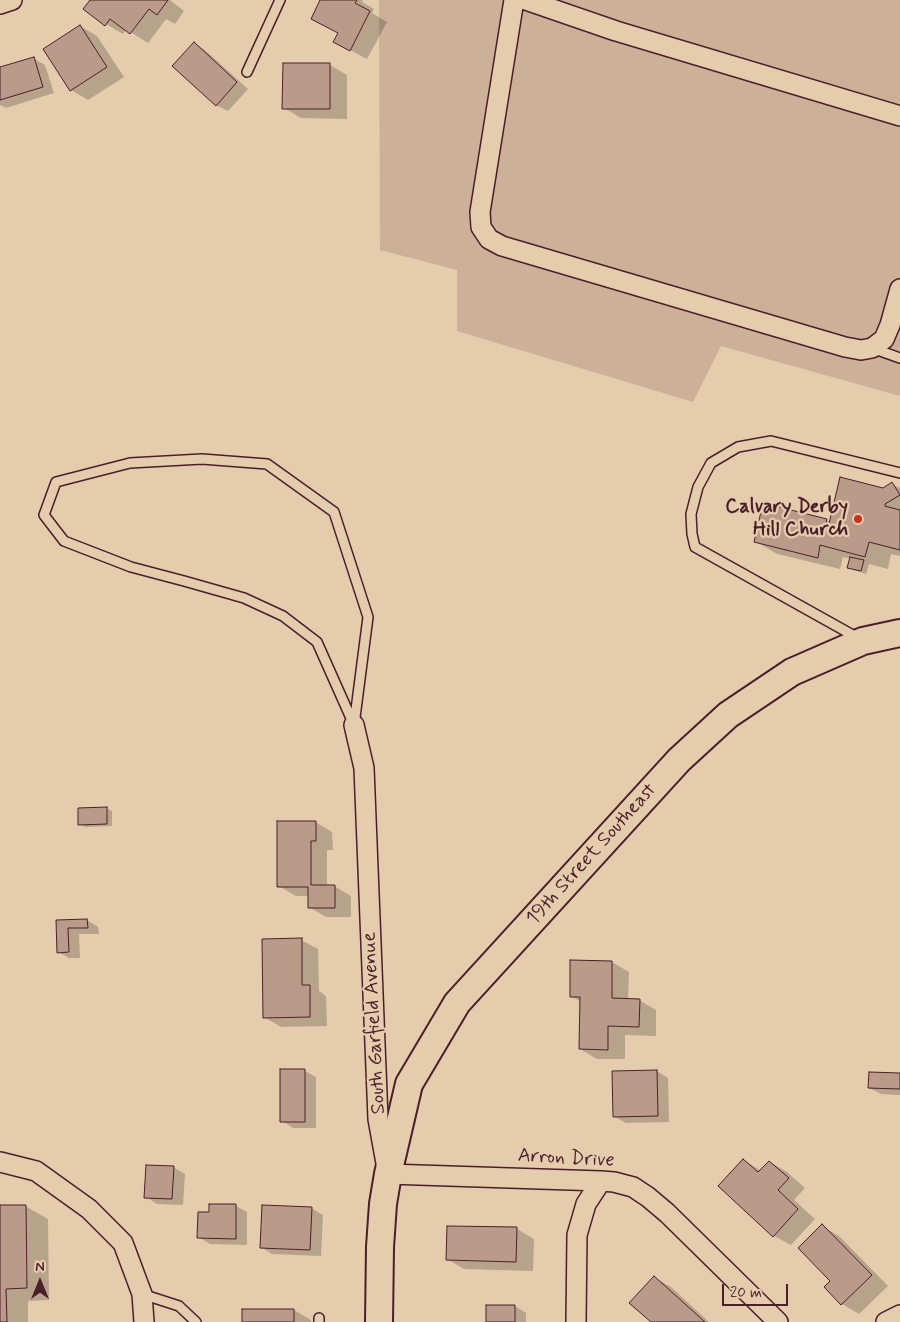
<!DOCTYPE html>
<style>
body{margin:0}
#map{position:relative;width:900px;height:1322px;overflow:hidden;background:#e5ccad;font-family:Mynerve,sans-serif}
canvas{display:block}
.north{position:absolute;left:15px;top:1257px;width:50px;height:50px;-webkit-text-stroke:4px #e5ccad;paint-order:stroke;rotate:0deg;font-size:14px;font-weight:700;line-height:20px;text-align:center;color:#4a1f2b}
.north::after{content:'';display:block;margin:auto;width:18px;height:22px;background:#4a1f2b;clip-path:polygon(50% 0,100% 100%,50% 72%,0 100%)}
.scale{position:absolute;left:722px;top:1284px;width:66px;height:22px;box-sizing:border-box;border:2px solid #4a1f2b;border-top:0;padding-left:6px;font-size:15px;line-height:18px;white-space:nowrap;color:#4a1f2b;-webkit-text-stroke:4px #e5ccad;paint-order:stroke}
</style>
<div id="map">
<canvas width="900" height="1322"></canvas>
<div class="north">N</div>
<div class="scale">20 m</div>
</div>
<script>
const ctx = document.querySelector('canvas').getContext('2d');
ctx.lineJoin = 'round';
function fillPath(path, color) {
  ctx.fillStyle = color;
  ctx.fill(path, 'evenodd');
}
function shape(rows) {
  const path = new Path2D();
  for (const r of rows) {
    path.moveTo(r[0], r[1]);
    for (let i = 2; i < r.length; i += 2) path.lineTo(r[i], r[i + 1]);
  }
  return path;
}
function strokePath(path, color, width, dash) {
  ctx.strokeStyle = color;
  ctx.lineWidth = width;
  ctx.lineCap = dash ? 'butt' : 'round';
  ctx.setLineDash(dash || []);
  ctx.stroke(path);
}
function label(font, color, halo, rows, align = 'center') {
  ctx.font = font + ' Mynerve,sans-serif';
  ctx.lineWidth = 4.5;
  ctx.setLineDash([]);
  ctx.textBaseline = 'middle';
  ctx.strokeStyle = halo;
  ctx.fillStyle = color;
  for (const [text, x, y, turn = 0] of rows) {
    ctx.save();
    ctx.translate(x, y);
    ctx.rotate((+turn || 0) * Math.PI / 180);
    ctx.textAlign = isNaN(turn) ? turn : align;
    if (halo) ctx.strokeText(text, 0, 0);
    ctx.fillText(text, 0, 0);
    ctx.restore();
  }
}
fillPath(shape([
 [379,0,900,0,900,396,721,346,693,402,457,331,457,270,380,250]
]), '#ccb098');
fillPath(shape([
 [92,0,170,0,184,11,175,24,166,19,148,43,126,29,123,34,106,24],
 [322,0,363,0,362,2,374,9,372,13,387,22,367,59,335,42,339,33],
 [80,26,97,36,124,77,88,100,71,90,44,50],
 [194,43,205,50,248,89,228,111,216,105],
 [33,58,45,65,54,93,6,108,0,105,0,69],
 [284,64,330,65,347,75,347,119,301,118,284,108],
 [892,484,900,488,900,556,891,554,888,569,869,564,866,574,854,570,849,567,851,559,843,557,840,569,777,554,755,541,764,505,827,520,830,523],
 [106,808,112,811,112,826,85,827,80,824],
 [315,822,332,832,333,850,327,850,327,886,334,886,351,896,351,917,326,917,309,907,309,896,296,896,279,886],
 [87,920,98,927,99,934,79,934,80,958,69,958,58,952,57,921],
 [301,940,318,949,319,991,326,996,327,1026,281,1027,264,1017],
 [612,962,629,972,628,1000,639,1000,656,1010,656,1036,625,1035,625,1059,597,1059,580,1049,581,1002,571,996],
 [305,1071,316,1077,316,1128,293,1128,282,1121],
 [657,1071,668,1078,669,1122,626,1123,615,1117],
 [900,1074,900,1095,881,1094,869,1088],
 [744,1160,761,1171,770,1162,787,1172,805,1188,794,1200,815,1219,791,1245,774,1236],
 [173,1167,185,1174,183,1205,157,1204,146,1197],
 [0,1206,25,1206,48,1219,49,1300,28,1301,28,1322,0,1322],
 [236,1206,247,1212,247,1245,210,1244,198,1237,210,1213],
 [311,1208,323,1215,321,1256,272,1254,261,1247],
 [822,1226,839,1236,888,1286,859,1314,842,1304,832,1281],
 [517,1229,534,1239,533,1271,464,1269,447,1259],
 [654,1277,671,1287,709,1322,653,1322],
 [487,1306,515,1306,526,1313,526,1322,487,1322],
 [294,1310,311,1320,311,1322,243,1322]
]), '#0003');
const building = shape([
 [90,0,168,0,157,15,149,9,130,34,110,19,105,26,83,9,90,0],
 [320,0,357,0,355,3,370,11,350,51,333,42,338,33,311,19,320,0],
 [80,25,107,67,70,91,43,49,80,25],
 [194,42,237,82,216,106,172,66,194,42],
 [34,57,43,87,0,100,0,67,34,57],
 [283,63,330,63,330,109,282,109,283,63],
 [840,477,883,488,892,482,900,495,885,504,885,506,900,510,900,550,869,542,865,557,820,545,818,558,754,542,763,503,827,519,825,527,828,528,840,477],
 [850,557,864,560,861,571,847,568,850,557],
 [107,807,107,824,78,825,78,808,107,807],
 [277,821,316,821,316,841,311,841,311,885,335,885,335,908,308,908,308,887,277,887,277,821],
 [87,919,88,928,68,928,69,952,57,953,56,920,87,919],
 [302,938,302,985,310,985,310,1017,263,1018,262,939,302,938],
 [570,960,612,961,612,998,640,999,639,1027,608,1026,608,1050,579,1049,580,997,570,997,570,960],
 [280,1069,305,1069,305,1122,280,1122,280,1069],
 [657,1070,658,1116,613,1117,612,1071,657,1070],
 [869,1072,900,1073,900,1089,868,1088,869,1072],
 [743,1159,758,1172,769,1161,789,1178,778,1190,798,1209,773,1237,718,1186,743,1159],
 [146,1165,174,1166,172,1199,144,1198,146,1165],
 [209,1204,236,1204,236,1239,197,1238,198,1212,209,1212,209,1204],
 [0,1205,26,1205,27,1288,6,1289,7,1322,0,1322,0,1205],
 [262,1205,312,1207,310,1250,260,1248,262,1205],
 [822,1224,872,1275,841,1305,824,1287,830,1281,798,1248,822,1224],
 [447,1226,517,1227,516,1262,446,1260,447,1226],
 [654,1276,705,1322,651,1322,629,1303,654,1276],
 [486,1305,515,1305,515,1322,486,1322,486,1305],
 [242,1309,294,1309,294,1322,242,1322,242,1309]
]);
fillPath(building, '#ba9b89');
strokePath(building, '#4a1f2b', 1);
const lane = shape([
 [247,72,280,0],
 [872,348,900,358],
 [202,459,267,464,334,512,368,617,354,725,317,642,283,616,244,598,184,581,131,567,64,541,44,515,56,482,130,463,202,459],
 [858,638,695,547,692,534,691,514,698,487,711,463,738,447,771,441,900,473],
 [142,1294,179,1306,196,1322],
 [319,1318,319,1322]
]);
const street = shape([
 [514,0,480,212,481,227,489,239,502,246,845,347,861,350,872,348,884,339,890,325,900,289],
 [526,0,616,31,900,116],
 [0,4,12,0],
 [354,725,364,768,378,1119,388,1174,601,1181,614,1182,633,1187,648,1197,667,1213,778,1322],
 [0,1162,36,1171,89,1209,123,1243,142,1294,144,1322],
 [576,1322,577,1235,586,1204,601,1181],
 [886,1322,900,1315]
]);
const secondary = shape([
 [379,1322,380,1247,383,1204,388,1174,409,1084,457,1003,679,760,728,715,792,672,863,641,900,633]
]);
strokePath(lane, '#4a1f2b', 12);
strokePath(street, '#4a1f2b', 22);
strokePath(secondary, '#4a1f2b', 30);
strokePath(lane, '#e5ccad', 9);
strokePath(street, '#e5ccad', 19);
strokePath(secondary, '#e5ccad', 26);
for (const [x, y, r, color] of [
 [858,519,5,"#c8321e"]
]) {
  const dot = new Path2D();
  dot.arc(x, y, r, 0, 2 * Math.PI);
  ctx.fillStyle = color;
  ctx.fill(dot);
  strokePath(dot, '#e5ccad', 2);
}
label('bold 20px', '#4a1f2b', '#e5ccad', [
 ["Calvary Derby",848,508],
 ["Hill Church",848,531]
], 'right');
label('20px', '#4a1f2b', '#e5ccad', [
 ["19th Street Southeast",592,855,-48],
 ["South Garfield Avenue",375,1023,-93],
 ["Arron Drive",566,1159,3]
]);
</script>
